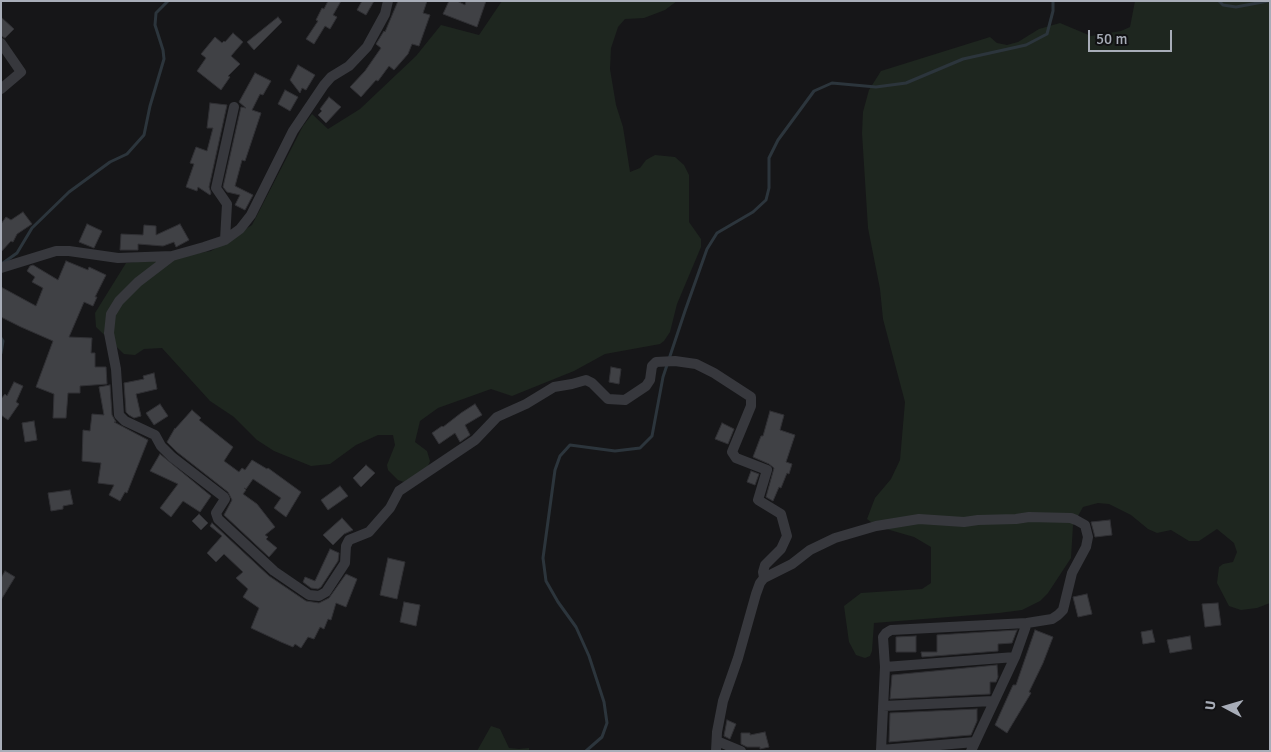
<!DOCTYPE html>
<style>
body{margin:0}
#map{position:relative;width:1271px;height:752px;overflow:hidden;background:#161618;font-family:Signika,sans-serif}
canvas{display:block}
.frame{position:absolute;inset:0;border:2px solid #a8adb8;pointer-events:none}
.north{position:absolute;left:1201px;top:682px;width:50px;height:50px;-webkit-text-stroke:4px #111113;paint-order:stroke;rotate:276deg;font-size:14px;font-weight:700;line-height:20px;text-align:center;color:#a8adb8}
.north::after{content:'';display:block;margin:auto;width:18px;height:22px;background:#a8adb8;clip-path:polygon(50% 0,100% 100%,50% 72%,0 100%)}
.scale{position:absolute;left:1088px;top:30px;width:84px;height:22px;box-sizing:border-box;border:2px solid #a8adb8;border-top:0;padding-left:6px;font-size:15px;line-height:18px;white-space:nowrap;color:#a8adb8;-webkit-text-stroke:4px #111113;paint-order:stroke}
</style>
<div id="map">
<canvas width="1271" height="752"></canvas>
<div class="frame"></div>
<div class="north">U</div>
<div class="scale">50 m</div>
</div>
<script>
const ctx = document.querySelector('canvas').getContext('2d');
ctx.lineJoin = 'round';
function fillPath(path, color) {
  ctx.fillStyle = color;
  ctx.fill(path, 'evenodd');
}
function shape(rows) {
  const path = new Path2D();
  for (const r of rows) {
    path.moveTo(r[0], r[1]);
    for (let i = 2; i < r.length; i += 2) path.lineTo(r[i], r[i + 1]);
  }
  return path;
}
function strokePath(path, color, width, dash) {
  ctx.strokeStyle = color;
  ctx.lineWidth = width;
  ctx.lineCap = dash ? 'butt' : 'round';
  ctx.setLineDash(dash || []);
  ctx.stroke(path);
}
fillPath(shape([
 [502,1,677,1,665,10,644,18,625,19,618,27,611,48,610,69,616,105,623,127,630,172,640,168,646,160,655,155,675,157,684,165,689,175,689,222,701,239,701,247,677,304,670,332,664,341,660,344,605,354,574,371,512,396,491,389,438,408,420,421,415,442,427,451,430,461,424,477,410,484,398,480,388,470,387,465,395,445,393,435,378,435,356,445,330,464,311,466,274,451,257,440,234,417,210,401,162,348,144,349,135,355,124,354,96,327,95,313,126,263,157,260,211,251,252,225,303,126,312,114,328,129,360,109,416,56,441,25,479,35],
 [1135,1,1270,1,1270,603,1257,608,1241,610,1229,606,1217,583,1219,567,1223,564,1233,562,1237,552,1234,543,1217,529,1199,541,1189,541,1171,530,1157,533,1148,529,1131,515,1109,504,1098,503,1083,507,1073,525,1071,558,1048,593,1040,601,1022,610,999,613,874,623,872,651,870,656,865,658,856,655,849,642,844,606,861,593,922,589,931,583,931,547,914,537,876,526,867,519,875,498,891,479,900,460,905,402,883,319,880,289,868,228,862,133,863,112,869,90,881,71,990,37,997,43,1007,45,1018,42,1039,29,1060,23,1091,36,1121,31,1130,27],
 [491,726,500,729,509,748,519,749,529,748,529,751,477,751]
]), '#1e261f');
strokePath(shape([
 [1219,1,1223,5,1236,7,1268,1],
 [3,263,17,253,32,228,69,192,110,162,127,154,144,135,150,106,164,59,163,50,155,25,156,13,168,1],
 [1,338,3,341,1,353],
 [586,751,602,737,607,723,604,702,589,656,576,627,558,602,546,581,543,558,555,470,560,456,570,445,615,451,640,448,652,436,663,377,685,311,707,249,717,233,753,212,766,200,769,188,769,158,778,140,814,91,832,83,876,87,906,83,963,59,1026,45,1047,34,1053,11,1053,1]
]), '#2c353c', 3);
const building = shape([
 [328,1,341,1,333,15,337,17,330,29,325,26,314,44,306,39,318,21,316,20,322,8,324,9,328,1],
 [362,1,374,1,366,15,357,10,362,1],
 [398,1,427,1,423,13,430,15,419,46,412,44,408,54,394,70,389,66,378,81,376,80,361,97,350,87,365,71,381,48,376,44,384,31,385,32,398,1],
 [449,1,457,1,465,5,466,1,486,1,477,27,443,14,449,1],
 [1,17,14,29,5,38,1,36,1,17],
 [278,17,282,22,254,50,247,42,278,17],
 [233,33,243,42,231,56,240,64,228,76,230,77,221,90,197,71,206,58,201,54,215,37,222,43,224,41,225,42,233,33],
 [298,65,315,75,306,90,302,88,300,93,290,80,298,65],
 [255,73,271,81,263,95,260,94,252,110,261,113,245,161,242,160,235,186,253,195,245,210,235,205,240,195,227,192,223,187,241,107,246,108,239,102,255,73],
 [285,90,298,97,290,111,278,104,285,90],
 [329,97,341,107,326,123,318,115,322,111,320,109,329,97],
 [210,103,227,105,209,187,211,193,210,195,198,187,197,191,186,187,194,164,190,163,196,147,207,151,213,128,207,128,210,103],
 [23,212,32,224,17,234,13,242,11,241,1,252,1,224,6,217,11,220,23,212],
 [87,224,102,231,94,248,79,242,87,224],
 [180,224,189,240,176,247,174,242,163,246,138,244,138,250,120,250,121,234,143,235,144,225,156,226,156,235,180,224],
 [66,261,88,270,89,267,106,275,95,297,97,297,93,306,84,302,69,337,92,338,91,353,95,353,95,367,106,367,107,384,80,386,80,393,68,393,66,418,53,418,54,394,36,387,53,341,21,327,1,317,1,287,36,306,43,288,32,282,35,277,27,271,30,266,33,265,58,280,66,261],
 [611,367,621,369,619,384,609,382,611,367],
 [154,373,157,389,136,394,141,416,134,418,129,415,126,412,124,383,144,379,143,376,154,373],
 [14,382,23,386,16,402,19,404,8,420,1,415,1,399,5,394,7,396,14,382],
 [110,385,112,415,116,422,114,422,148,440,127,493,125,492,120,501,109,495,114,485,98,483,101,463,82,461,83,430,90,431,92,414,104,415,99,387,110,385],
 [160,404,168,416,154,425,146,413,160,404],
 [475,404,482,415,465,425,470,435,460,442,455,433,439,444,432,433,442,426,443,427,461,413,475,404],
 [192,410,201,418,199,420,233,447,224,461,239,472,242,468,245,470,252,460,267,469,268,468,301,492,286,517,274,508,281,498,253,479,246,489,244,488,246,490,243,494,257,504,275,527,265,535,268,537,266,539,277,548,269,557,224,515,232,500,228,492,177,452,167,442,175,428,175,429,192,410],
 [770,411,784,415,780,430,795,435,786,462,792,464,789,474,787,473,781,488,779,487,773,501,766,497,774,468,769,464,753,457,761,436,763,436,770,411],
 [34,421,37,440,25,442,22,423,34,421],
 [722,423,734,429,728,444,715,439,722,423],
 [160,454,211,496,200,512,183,501,171,517,160,508,178,484,150,471,160,454],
 [366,465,375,473,361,487,353,478,366,465],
 [751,471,759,474,755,485,747,482,751,471],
 [340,486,348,496,328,510,321,500,340,486],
 [70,490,73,504,63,506,63,509,51,511,48,493,70,490],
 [199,514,208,523,201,530,192,521,199,514],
 [342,518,353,530,344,534,333,545,323,535,342,518],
 [1110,520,1112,535,1095,537,1091,522,1110,520],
 [212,523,269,576,306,601,319,603,329,598,346,574,357,579,346,607,336,603,331,620,328,619,324,629,320,627,314,639,308,637,301,648,295,644,293,647,281,642,251,628,259,608,243,597,248,589,236,578,243,572,224,554,216,562,207,553,222,536,210,526,212,523],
 [330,549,339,553,338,561,321,587,318,589,311,588,303,582,305,577,315,581,330,549],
 [388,558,405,562,397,599,380,595,388,558],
 [5,571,15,577,1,600,1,578,5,571],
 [1087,594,1092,614,1078,617,1073,597,1087,594],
 [404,602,420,605,416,626,400,622,404,602],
 [1218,603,1221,625,1205,627,1202,604,1218,603],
 [1017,630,1012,643,998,644,998,651,922,657,921,652,937,652,937,635,1017,630],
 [1035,630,1053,637,1043,663,1029,692,1031,693,1007,733,995,725,1013,685,1016,685,1035,630],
 [1152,630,1155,642,1143,644,1141,632,1152,630],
 [916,636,916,652,896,652,896,637,916,636],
 [1190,636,1192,649,1170,653,1167,640,1190,636],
 [997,665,998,677,996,682,990,682,990,694,890,699,892,675,997,665],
 [977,709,977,721,971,735,889,742,890,713,977,709],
 [727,720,736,724,730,739,724,736,727,720],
 [765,732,769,747,760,749,760,747,747,747,741,744,741,733,750,733,750,735,765,732]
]);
fillPath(building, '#404145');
strokePath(building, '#303034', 1);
strokePath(shape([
 [1,43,21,72,1,89],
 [225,240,227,204,216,188,234,107],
 [172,256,138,282,119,301,111,314,109,333,116,369,119,415,125,421,155,435,161,446,172,457,224,497,225,499,216,513,218,519,274,571,309,595,319,596,326,592,345,563,346,546,349,540,369,532,390,508,399,491,475,440,497,417,526,404,554,387,572,384,586,380,592,383,608,399,625,400,646,386,650,380,652,366,656,362,675,361,696,364,714,373,751,397,751,406,732,452,736,458,767,470,758,500,781,514,787,536,781,549,765,565,763,572,764,578],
 [1,268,56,251,69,251,118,258,172,256,204,247,225,240,240,229,251,215,293,131,324,85,331,77,349,66,367,47,385,14,388,1],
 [885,667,1015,657],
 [883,706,994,701],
 [717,741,741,751],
 [975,742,881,750,885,667,883,637,886,633,891,630,1027,623],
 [716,751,717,732,723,701,738,658,756,594,760,583,764,578,792,564,810,550,835,538,876,526,919,519,964,522,978,520,1016,519,1029,517,1071,518,1076,520,1085,525,1088,537,1086,547,1072,573,1063,610,1058,615,1052,619,1027,623,1015,657,971,751]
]), '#37383d', 10);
</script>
